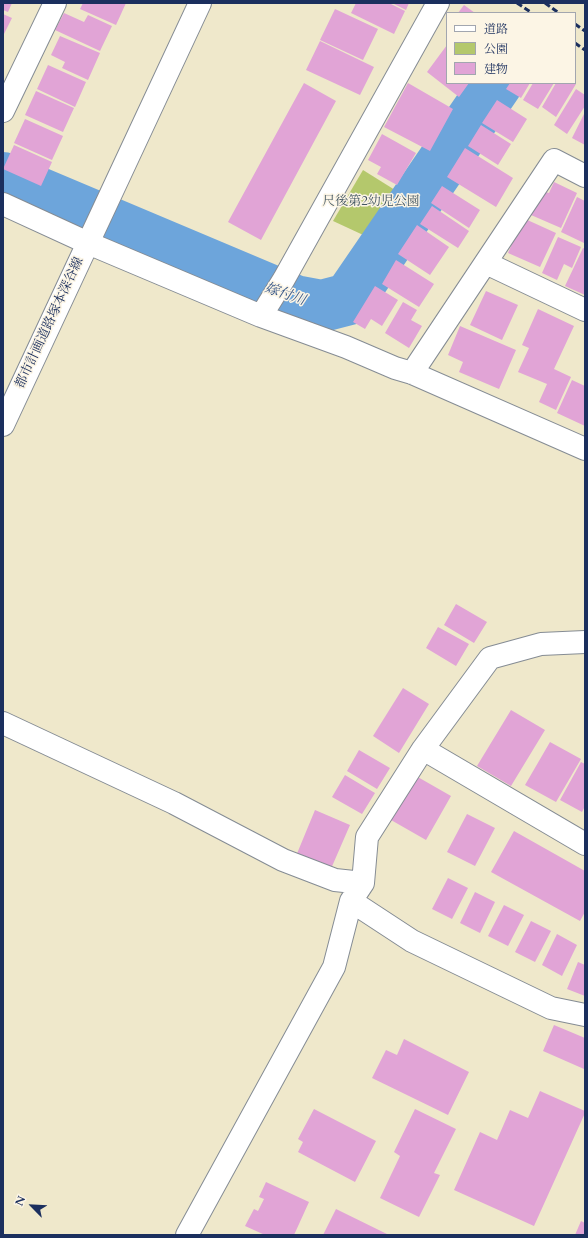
<!DOCTYPE html>
<meta charset="utf-8">
<style>
body{margin:0}
#map{position:relative;width:588px;height:1238px;overflow:hidden;background:#efe8cb;font-family:Cardo,"Noto Serif JP",serif}
canvas{display:block}
.frame{position:absolute;inset:0;border:4px solid #1b2f5e;pointer-events:none}
.legend{position:absolute;left:446px;top:12px;width:130px;height:72px;box-sizing:border-box;background:#fcf5e5;border:1px solid #a2a6af;margin:0;padding:5px 7px;list-style:none;font-size:12px;color:#1b2f5e}
.legend li{display:flex;align-items:center;gap:8px;height:20px}
.legend b{width:20px;border:1px solid #a2a6af}
.north{position:absolute;left:12px;top:1186px;width:40px;height:40px;-webkit-text-stroke:3px #fcf5e5;paint-order:stroke;rotate:294deg;font-size:11px;font-weight:700;line-height:16px;text-align:center;color:#1b2f5e}
.north::after{content:'';display:block;margin:auto;width:14px;height:18px;background:#1b2f5e;clip-path:polygon(50% 0,100% 100%,50% 72%,0 100%)}
</style>
<div id="map">
<canvas width="588" height="1238"></canvas>
<div class="frame"></div>
<ul class="legend">
<li><b style="height:5px;background:#fff"></b>道路</li>
<li><b style="height:11px;background:#b4c86c"></b>公園</li>
<li><b style="height:11px;background:#e1a4d6"></b>建物</li>
</ul>
<div class="north">N</div>
</div>
<script>
const ctx = document.querySelector('canvas').getContext('2d');
ctx.lineJoin = 'round';
function fillPath(path, color) {
  ctx.fillStyle = color;
  ctx.fill(path, 'evenodd');
}
function shape(rows) {
  const path = new Path2D();
  for (const r of rows) {
    path.moveTo(r[0], r[1]);
    for (let i = 2; i < r.length; i += 2) path.lineTo(r[i], r[i + 1]);
  }
  return path;
}
function strokePath(path, color, width, dash) {
  ctx.strokeStyle = color;
  ctx.lineWidth = width;
  ctx.lineCap = dash ? 'butt' : 'round';
  ctx.setLineDash(dash || []);
  ctx.stroke(path);
}
function label(font, color, halo, rows, align = 'center') {
  ctx.font = font + ' Cardo,"Noto Serif JP",serif';
  ctx.lineWidth = 3;
  ctx.setLineDash([]);
  ctx.textBaseline = 'middle';
  ctx.strokeStyle = halo;
  ctx.fillStyle = color;
  for (const [text, x, y, turn = 0] of rows) {
    ctx.save();
    ctx.translate(x, y);
    ctx.rotate((+turn || 0) * Math.PI / 180);
    ctx.textAlign = isNaN(turn) ? turn : align;
    if (halo) ctx.strokeText(text, 0, 0);
    ctx.fillText(text, 0, 0);
    ctx.restore();
  }
}
fillPath(shape([
 [363,170,403,195,374,240,333,221]
]), '#b4c86c');
strokePath(shape([
 [3,178,295,301,322,306,349,299,497,83]
]), '#6da5db', 52);
fillPath(shape([
 [3,3,12,3,8,12,3,10],
 [83,3,126,3,116,25,80,9],
 [356,3,389,3,405,11,394,34,351,13],
 [392,3,409,3,406,10],
 [464,5,475,13,458,13],
 [335,9,378,29,363,60,320,40],
 [64,13,84,22,88,15,112,26,100,51,55,30],
 [3,14,12,18,3,36],
 [60,36,100,53,88,80,62,68,65,62,51,55],
 [320,41,374,67,360,95,306,70],
 [447,45,447,83,469,83,459,97,427,72],
 [48,65,86,82,75,107,37,89],
 [304,83,336,101,261,240,228,222],
 [408,83,453,109,430,151,384,127],
 [510,83,530,83,521,98,506,89],
 [533,83,554,83,538,109,523,100],
 [556,83,574,83,576,84,556,117,542,107],
 [576,89,585,95,585,106,567,134,554,125],
 [36,91,74,108,63,132,25,115],
 [497,100,527,119,513,142,482,123],
 [585,112,585,145,572,138],
 [25,119,63,136,52,160,14,143],
 [481,125,511,144,498,165,468,146],
 [382,134,416,153,397,185,377,174,381,167,368,160],
 [14,145,52,162,41,186,3,169],
 [465,148,513,178,496,207,447,177],
 [554,182,577,193,561,228,531,215,543,191,549,193],
 [442,186,480,210,469,228,431,203],
 [577,197,585,201,584,243,561,232],
 [432,206,469,231,458,248,420,224],
 [523,218,556,233,540,267,508,253],
 [417,225,449,247,430,275,398,254],
 [558,237,581,247,572,268,564,264,557,280,542,273],
 [583,248,585,249,585,295,565,286],
 [396,260,434,284,419,307,382,284],
 [375,286,398,300,382,326,371,319,365,329,353,322],
 [486,291,518,305,502,340,470,325],
 [403,302,417,310,411,320,422,326,409,348,385,333],
 [538,309,574,326,554,369,571,377,556,410,539,402,547,384,518,372,529,348,522,345],
 [460,326,516,350,499,389,459,372,463,362,448,355],
 [572,380,585,386,585,426,557,413],
 [456,604,487,622,474,643,444,625],
 [438,627,469,644,456,666,426,648],
 [403,688,429,704,399,753,373,736],
 [511,710,545,730,511,786,477,766],
 [550,742,581,759,556,802,525,785],
 [359,750,390,768,377,789,347,771],
 [581,762,585,764,585,806,582,812,560,800],
 [345,775,375,793,362,814,332,797],
 [416,776,451,796,426,840,391,820],
 [315,810,350,825,330,871,296,856],
 [467,814,495,828,475,866,447,852],
 [514,831,585,871,585,912,580,921,491,872],
 [448,878,468,888,452,919,432,909],
 [475,892,495,902,480,933,460,923],
 [504,905,524,915,508,946,488,936],
 [531,921,551,931,535,962,515,952],
 [557,934,577,945,562,976,542,965],
 [578,962,585,965,585,996,567,989],
 [554,1025,585,1038,585,1066,584,1069,543,1051],
 [404,1039,469,1072,448,1115,372,1078,386,1050,397,1055],
 [540,1091,585,1111,585,1113,534,1226,454,1190,480,1132,497,1140,510,1110,528,1118],
 [314,1109,376,1141,355,1182,298,1152,303,1142,298,1139],
 [415,1109,456,1129,434,1173,440,1175,419,1217,380,1198,400,1156,394,1152],
 [266,1182,309,1202,294,1235,265,1235,245,1226,254,1209,258,1211,264,1199,259,1197],
 [336,1209,389,1235,323,1235],
 [581,1221,585,1223,585,1235,575,1235]
]), '#e1a4d6');
const minor = shape([
 [3,111,55,3],
 [3,204,88,243,261,316,346,347,395,368,412,373,585,449],
 [486,263,585,310],
 [261,316,284,279,438,3],
 [412,373,554,160,585,176],
 [3,425,200,3],
 [3,723,174,803,283,860,335,880,363,883],
 [423,749,585,844],
 [351,901,412,941,551,1008,585,1015],
 [187,1235,334,967,351,901,363,883,367,837,423,749,490,658,541,644,585,642]
]);
strokePath(minor, '#858c94', 24);
strokePath(minor, '#fff', 22);
strokePath(shape([
 [517,3,532,13],
 [545,3,559,13],
 [575,24,585,31],
 [575,43,585,50]
]), '#1b2f5e', 3, [6, 3]);
label('13px', '#415562', '#fcf5e5', [
 ["尺後第2幼児公園",371,202]
]);
label('13px', '#1b2f5e', '#fcf5e5', [
 ["都市計画道路塚本深谷線",50,323,-65]
]);
label('italic 14px', '#38588a', '#fcf5e5', [
 ["嫁付川",285,295,19]
]);
</script>
